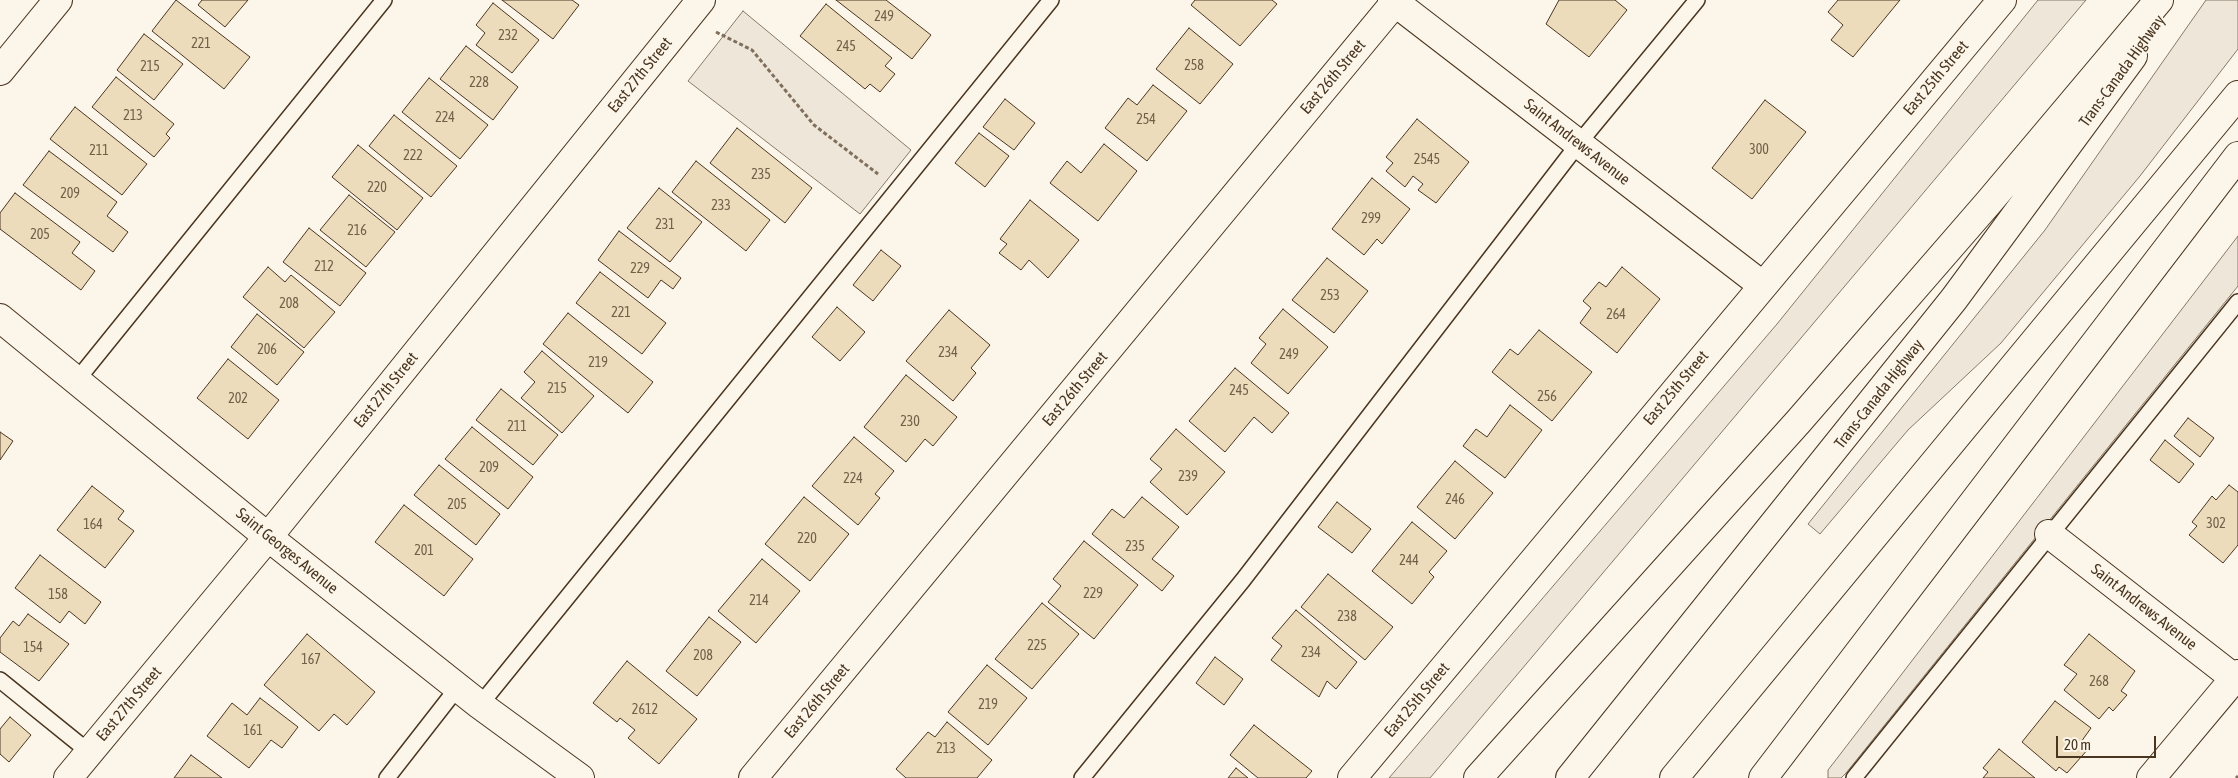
<!DOCTYPE html>
<style>
body{margin:0}
#map{position:relative;width:2238px;height:778px;overflow:hidden;background:#fbf6e9;font-family:"Asap Condensed",sans-serif}
canvas{display:block}
.scale{position:absolute;left:2056px;top:736px;width:100px;height:22px;box-sizing:border-box;border:2px solid #4a3520;border-top:0;padding-left:6px;font-size:15px;line-height:18px;white-space:nowrap;color:#4a3520;-webkit-text-stroke:4px #fbf6e9;paint-order:stroke}
</style>
<div id="map">
<canvas width="2238" height="778"></canvas>
<div class="scale">20 m</div>
</div>
<script>
const ctx = document.querySelector('canvas').getContext('2d');
ctx.lineJoin = 'round';
function fillPath(path, color) {
  ctx.fillStyle = color;
  ctx.fill(path, 'evenodd');
}
function shape(rows) {
  const path = new Path2D();
  for (const r of rows) {
    path.moveTo(r[0], r[1]);
    for (let i = 2; i < r.length; i += 2) path.lineTo(r[i], r[i + 1]);
  }
  return path;
}
function strokePath(path, color, width, dash) {
  ctx.strokeStyle = color;
  ctx.lineWidth = width;
  ctx.lineCap = dash ? 'butt' : 'round';
  ctx.setLineDash(dash || []);
  ctx.stroke(path);
}
function label(font, color, halo, rows, align = 'center') {
  ctx.font = font + ' "Asap Condensed",sans-serif';
  ctx.lineWidth = 4;
  ctx.setLineDash([]);
  ctx.textBaseline = 'middle';
  ctx.strokeStyle = halo;
  ctx.fillStyle = color;
  for (const [text, x, y, turn = 0] of rows) {
    ctx.save();
    ctx.translate(x, y);
    ctx.rotate((+turn || 0) * Math.PI / 180);
    ctx.textAlign = isNaN(turn) ? turn : align;
    if (halo) ctx.strokeText(text, 0, 0);
    ctx.fillText(text, 0, 0);
    ctx.restore();
  }
}
const green = shape([
 [2038,0,2086,0,1430,778,1389,778,1777,324,2038,0],
 [2206,0,2238,0,2238,49,2140,176,2001,343,1908,430,1820,534,1808,524,2045,230,2206,0],
 [743,11,911,150,860,214,688,81,743,11],
 [2238,236,2238,286,1846,773,1841,778,1828,778,1828,770,1835,761,2238,236]
]);
fillPath(green, '#ede6d9');
strokePath(green, '#887966', 1);
const building = shape([
 [176,0,250,57,224,89,152,31,176,0],
 [202,0,248,0,225,27,198,5,202,0],
 [502,0,572,0,579,5,553,39,502,0],
 [836,0,886,0,931,35,912,59,836,0],
 [1195,0,1272,0,1277,4,1240,46,1191,5,1195,0],
 [1615,0,1627,10,1589,57,1546,24,1559,0,1615,0],
 [1838,0,1900,0,1853,57,1831,40,1843,25,1828,12,1838,0],
 [493,3,539,40,512,73,476,45,485,33,476,25,493,3],
 [826,4,892,58,885,66,895,74,880,92,870,84,865,89,800,36,826,4],
 [1189,28,1233,64,1200,104,1156,69,1189,28],
 [144,34,183,64,154,100,117,70,144,34],
 [466,46,518,87,493,120,440,79,466,46],
 [116,77,174,124,166,134,170,138,154,157,92,107,116,77],
 [429,78,488,125,460,159,402,112,429,78],
 [1153,85,1187,111,1147,161,1105,128,1128,98,1137,105,1153,85],
 [1005,99,1035,123,1014,150,983,127,1005,99],
 [1765,100,1806,132,1752,199,1712,168,1765,100],
 [75,107,147,164,122,195,50,139,75,107],
 [394,115,457,166,431,197,369,146,394,115],
 [1417,119,1469,162,1436,203,1418,190,1423,184,1413,176,1405,187,1386,171,1393,163,1386,157,1417,119],
 [737,128,812,188,785,223,710,163,737,128],
 [979,133,1009,156,985,187,955,163,979,133],
 [1104,144,1137,171,1098,221,1050,183,1067,161,1081,173,1104,144],
 [358,145,423,198,397,230,332,177,358,145],
 [49,151,117,202,107,216,128,232,113,252,23,185,49,151],
 [696,161,770,220,746,251,672,192,696,161],
 [1372,178,1410,209,1382,244,1377,239,1364,255,1332,229,1372,178],
 [659,188,702,222,670,262,627,228,659,188],
 [15,193,80,242,72,253,95,271,81,290,0,229,0,213,15,193],
 [349,195,395,232,366,267,320,230,349,195],
 [1030,200,1079,240,1048,278,1029,260,1021,270,999,253,1007,244,1000,239,1030,200],
 [309,228,366,273,340,306,283,262,309,228],
 [619,231,681,278,673,289,661,280,648,298,598,260,619,231],
 [881,250,901,266,873,301,853,285,881,250],
 [1327,258,1368,291,1334,333,1292,300,1327,258],
 [268,267,285,282,291,275,335,312,304,348,243,297,268,267],
 [1622,267,1660,299,1617,353,1580,323,1591,308,1583,301,1599,282,1606,287,1622,267],
 [600,272,666,323,642,354,576,303,600,272],
 [837,307,865,332,840,361,812,337,837,307],
 [1283,309,1328,347,1288,394,1251,363,1266,344,1259,338,1283,309],
 [949,310,990,345,971,368,976,373,953,401,906,361,949,310],
 [568,313,653,382,628,413,543,344,568,313],
 [257,314,304,352,277,385,231,347,257,314],
 [1539,330,1592,372,1552,421,1492,372,1510,349,1518,355,1539,330],
 [542,351,594,396,562,433,521,398,535,382,524,372,542,351],
 [228,359,279,400,248,439,197,398,228,359],
 [1235,368,1289,413,1272,433,1254,417,1225,452,1189,421,1235,368],
 [906,375,957,417,933,446,925,439,906,462,864,427,906,375],
 [501,389,558,435,533,465,476,420,501,389],
 [1510,405,1542,430,1505,478,1463,446,1476,429,1487,437,1510,405],
 [2188,418,2214,438,2200,457,2174,436,2188,418],
 [472,427,533,477,508,509,445,459,472,427],
 [1176,429,1225,472,1187,515,1150,482,1162,469,1150,459,1176,429],
 [0,432,13,441,0,460,0,432],
 [854,437,894,471,875,494,880,498,858,525,812,486,854,437],
 [2165,440,2194,464,2179,483,2150,460,2165,440],
 [1455,461,1493,493,1455,539,1417,507,1455,461],
 [439,465,500,514,476,545,414,495,439,465],
 [2229,485,2238,492,2238,545,2223,563,2189,535,2197,526,2192,522,2212,496,2216,500,2229,485],
 [92,486,124,511,118,519,134,531,105,568,57,530,92,486],
 [804,497,849,534,810,581,765,544,804,497],
 [1142,497,1179,527,1152,559,1174,576,1162,591,1092,534,1112,509,1124,518,1142,497],
 [1337,502,1371,529,1352,553,1318,527,1337,502],
 [404,505,473,559,444,596,375,542,404,505],
 [1412,522,1447,551,1429,572,1434,577,1412,604,1372,571,1412,522],
 [1084,541,1138,585,1094,639,1048,602,1061,586,1053,579,1084,541],
 [40,555,101,602,85,624,69,611,60,623,15,588,40,555],
 [762,559,800,591,756,643,718,611,762,559],
 [1328,574,1393,627,1365,660,1301,607,1328,574],
 [1042,603,1079,634,1032,689,995,659,1042,603],
 [1296,610,1357,662,1336,689,1327,681,1319,697,1271,660,1282,646,1272,638,1296,610],
 [28,614,69,644,39,681,0,652,0,638,13,621,19,626,28,614],
 [709,617,741,642,697,696,666,671,709,617],
 [307,634,375,692,347,725,334,714,319,731,264,685,307,634],
 [2089,634,2135,671,2121,691,2127,695,2113,711,2109,707,2099,719,2064,690,2077,674,2064,665,2089,634],
 [1215,657,1243,679,1224,705,1196,683,1215,657],
 [627,661,697,719,659,764,628,738,635,730,620,718,617,722,593,703,627,661],
 [987,665,1027,698,988,745,948,712,987,665],
 [260,698,298,727,282,748,271,740,249,768,207,736,232,703,247,715,260,698],
 [2055,701,2091,728,2081,742,2089,748,2067,773,2059,767,2056,771,2022,742,2055,701],
 [10,717,31,735,9,762,0,754,0,729,10,717],
 [947,722,992,760,977,778,906,778,896,769,928,732,935,737,947,722],
 [1254,725,1312,771,1306,778,1258,778,1230,755,1254,725],
 [1999,749,2035,778,1983,778,1988,772,1983,768,1999,749],
 [191,755,222,778,174,778,191,755],
 [1236,768,1248,778,1228,778,1236,768]
]);
fillPath(building, '#ecdcbc');
strokePath(building, '#4a3520', 1);
const service = shape([
 [77,380,384,0],
 [0,680,89,752],
 [480,705,1051,0],
 [387,778,458,687],
 [1082,778,1243,580,1579,143,1697,0],
 [1854,778,2238,302]
]);
const minor = shape([
 [1392,0,1762,285],
 [0,71,58,0],
 [0,318,268,537,480,705,580,778],
 [2049,534,2238,681],
 [68,778,268,537,701,0],
 [753,778,1397,0],
 [1352,778,2002,0],
 [2151,778,2238,674]
]);
const motorway = shape([
 [1478,778,1798,422,1989,202,2159,0],
 [1570,778,1954,299,2133,56],
 [1674,778,2238,95],
 [1763,778,2238,156]
]);
strokePath(service, '#4a3520', 18);
strokePath(minor, '#4a3520', 30);
strokePath(motorway, '#4a3520', 30);
strokePath(shape([
 [716,32,752,50,814,125,878,174],
 [2236,778,2238,776]
]), '#7f6f5c', 3, [4, 2.5]);
strokePath(service, '#fbf6e9', 15);
strokePath(minor, '#fbf6e9', 28);
strokePath(motorway, '#fbf6e9', 28);
label('14px', '#725f47', null, [
 ["249",884,17],
 ["232",508,36],
 ["221",201,44],
 ["245",846,47],
 ["258",1194,66],
 ["215",150,67],
 ["228",479,83],
 ["213",133,116],
 ["224",445,118],
 ["254",1146,120],
 ["300",1759,150],
 ["211",99,151],
 ["222",413,156],
 ["2545",1427,160],
 ["235",761,175],
 ["220",377,188],
 ["209",70,194],
 ["233",721,206],
 ["299",1371,219],
 ["231",665,225],
 ["216",357,231],
 ["205",40,235],
 ["212",324,267],
 ["229",640,269],
 ["253",1330,296],
 ["208",289,304],
 ["221",621,313],
 ["264",1616,315],
 ["206",267,350],
 ["234",948,353],
 ["249",1289,355],
 ["219",598,363],
 ["215",557,389],
 ["245",1239,391],
 ["256",1547,397],
 ["202",238,399],
 ["230",910,422],
 ["211",517,427],
 ["209",489,468],
 ["239",1188,477],
 ["224",853,479],
 ["246",1455,500],
 ["205",457,505],
 ["302",2216,524],
 ["164",93,525],
 ["220",807,539],
 ["235",1135,547],
 ["201",424,551],
 ["244",1409,561],
 ["229",1093,594],
 ["158",58,595],
 ["214",759,601],
 ["238",1347,617],
 ["225",1037,646],
 ["154",33,648],
 ["234",1311,653],
 ["208",703,656],
 ["167",311,660],
 ["268",2099,682],
 ["219",988,705],
 ["2612",645,710],
 ["161",253,731],
 ["213",946,749]
]);
label('16px', '#4a3520', '#fbf6e9', [
 ["Trans-Canada Highway",2122,71,-54],
 ["East 27th Street",640,75,-51],
 ["East 26th Street",1333,77,-50],
 ["East 25th Street",1936,78,-50],
 ["Saint Andrews Avenue",1577,142,38],
 ["East 25th Street",1676,388,-50],
 ["East 26th Street",1075,389,-50],
 ["East 27th Street",386,390,-51],
 ["Trans-Canada Highway",1879,394,-52],
 ["Saint Georges Avenue",287,551,39],
 ["Saint Andrews Avenue",2144,607,38],
 ["East 25th Street",1417,700,-50],
 ["East 26th Street",817,701,-50],
 ["East 27th Street",129,704,-50]
]);
</script>
